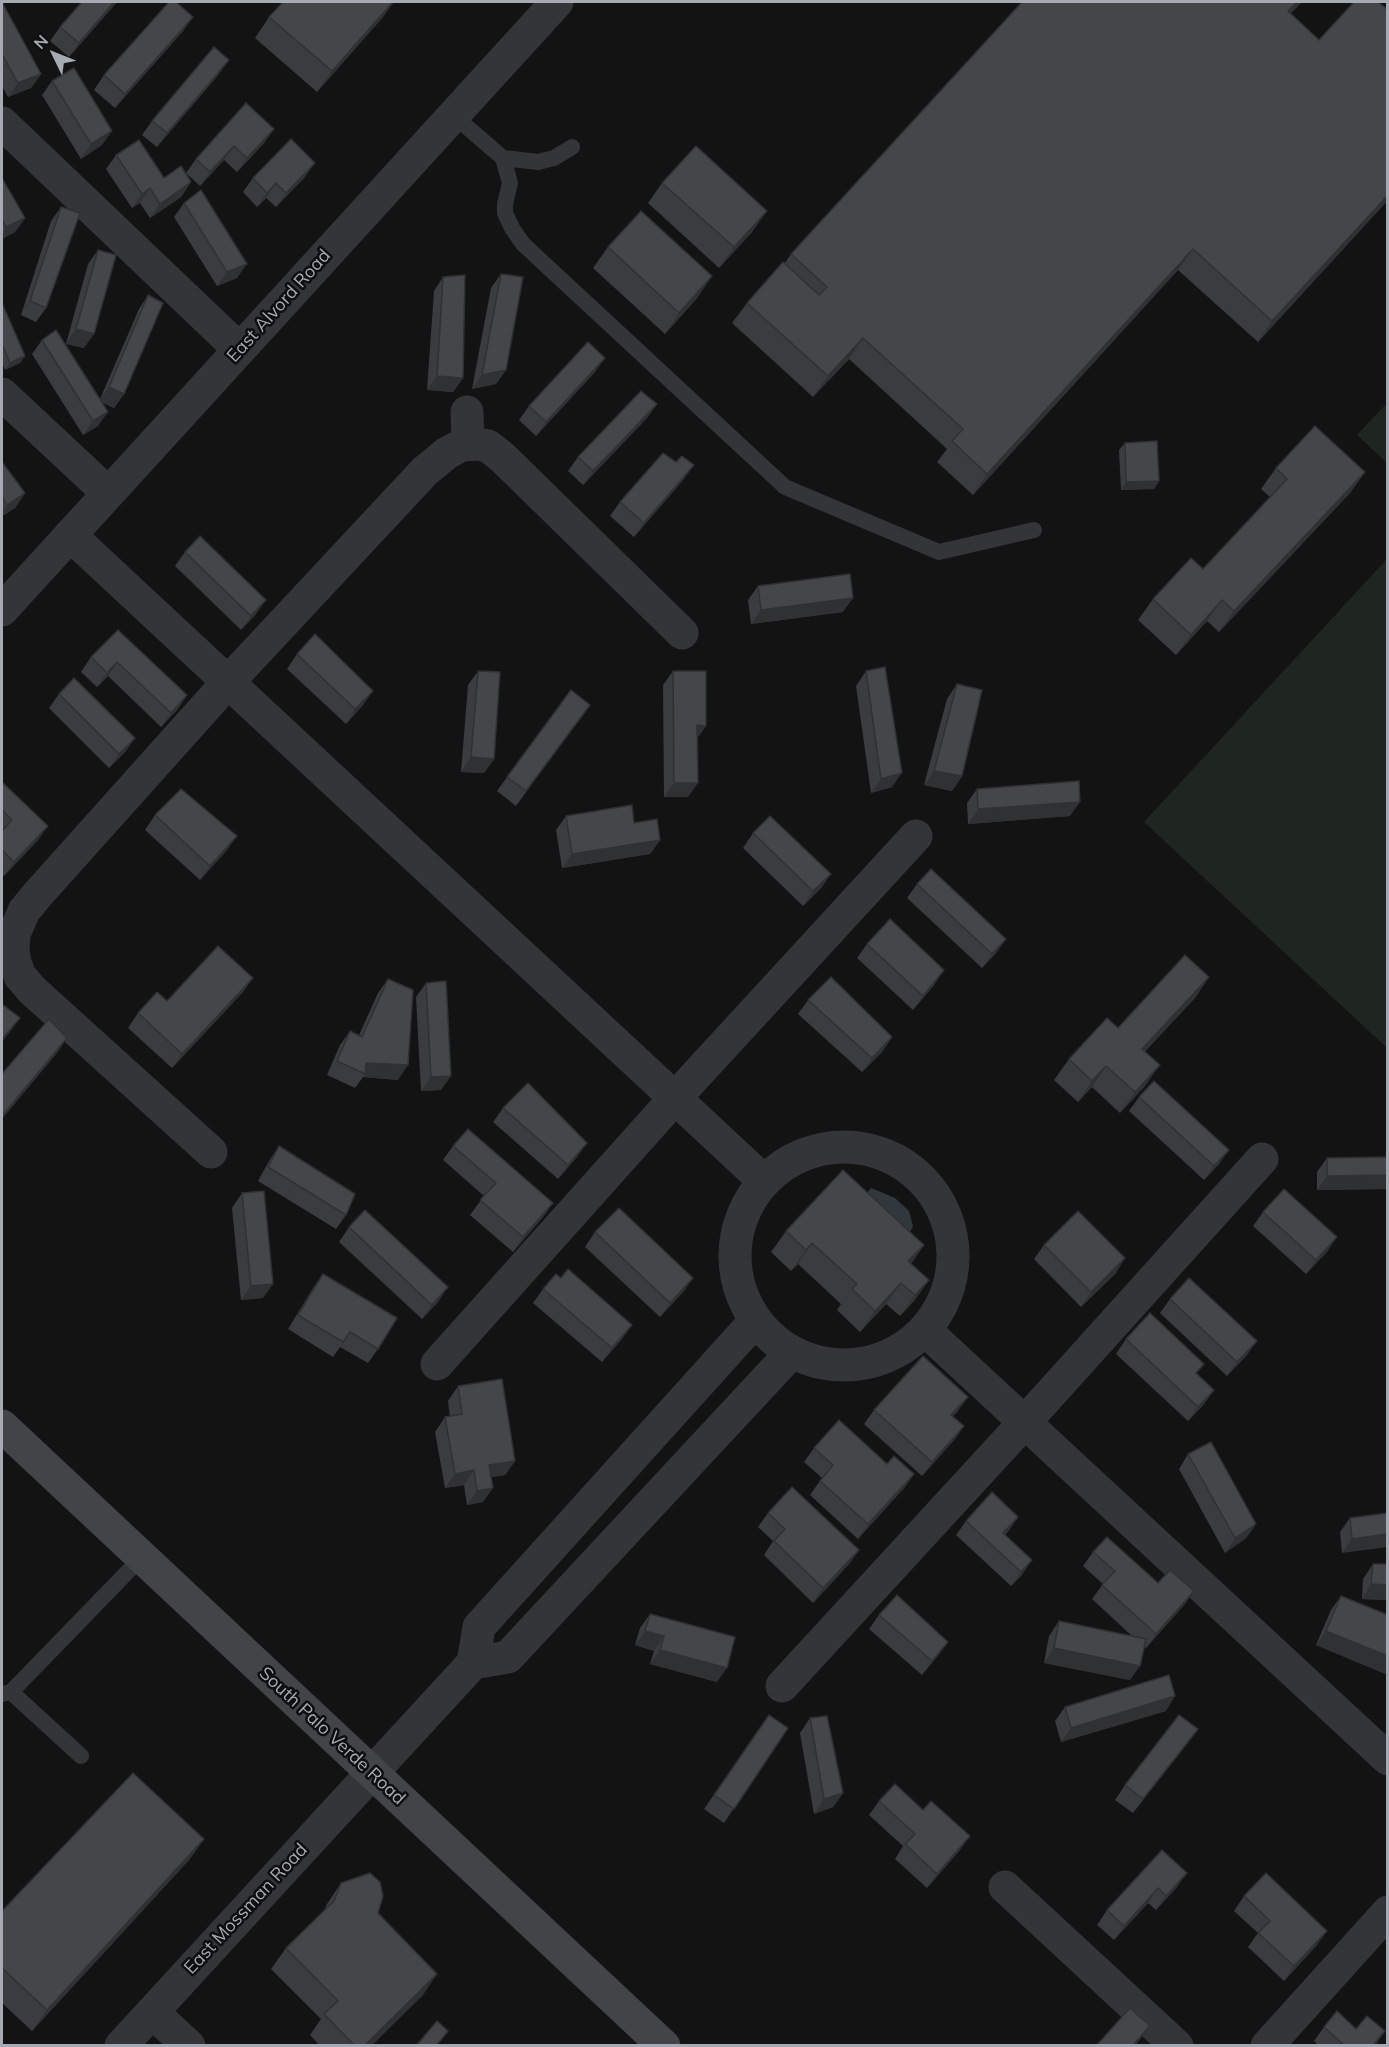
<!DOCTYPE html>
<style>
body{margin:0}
#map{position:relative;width:1389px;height:2047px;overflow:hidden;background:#131314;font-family:Mulish,sans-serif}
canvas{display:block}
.frame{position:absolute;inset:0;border:3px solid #a6abb3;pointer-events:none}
.north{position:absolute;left:24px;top:24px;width:60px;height:60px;-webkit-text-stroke:4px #0e0e0f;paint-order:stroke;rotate:313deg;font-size:16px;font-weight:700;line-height:24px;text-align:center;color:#a6abb3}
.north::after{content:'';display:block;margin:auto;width:21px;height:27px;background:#a6abb3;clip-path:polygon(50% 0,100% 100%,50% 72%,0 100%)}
</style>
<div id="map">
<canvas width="1389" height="2047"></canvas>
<div class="frame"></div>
<div class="north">N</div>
</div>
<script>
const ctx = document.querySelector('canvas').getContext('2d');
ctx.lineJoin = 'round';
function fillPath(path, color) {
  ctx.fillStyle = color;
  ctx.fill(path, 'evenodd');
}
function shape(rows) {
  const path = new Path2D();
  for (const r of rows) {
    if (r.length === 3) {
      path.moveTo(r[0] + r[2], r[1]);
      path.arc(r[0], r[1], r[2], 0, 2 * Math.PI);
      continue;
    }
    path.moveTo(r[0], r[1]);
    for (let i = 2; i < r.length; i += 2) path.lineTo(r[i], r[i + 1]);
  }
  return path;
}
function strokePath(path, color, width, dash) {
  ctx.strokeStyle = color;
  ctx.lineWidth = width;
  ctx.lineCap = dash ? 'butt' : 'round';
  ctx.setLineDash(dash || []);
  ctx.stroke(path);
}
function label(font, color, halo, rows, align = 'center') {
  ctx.font = font + ' Mulish,sans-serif';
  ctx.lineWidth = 5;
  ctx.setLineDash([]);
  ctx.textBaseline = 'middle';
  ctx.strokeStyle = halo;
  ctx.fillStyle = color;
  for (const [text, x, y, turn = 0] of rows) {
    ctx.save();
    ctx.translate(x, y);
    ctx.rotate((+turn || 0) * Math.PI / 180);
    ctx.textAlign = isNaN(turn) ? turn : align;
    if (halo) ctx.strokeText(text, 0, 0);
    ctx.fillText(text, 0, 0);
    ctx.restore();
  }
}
fillPath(shape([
 [1387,403,1387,463,1357,435],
 [1387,559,1387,1048,1144,822]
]), '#1f2620');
fillPath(shape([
 [871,1188,895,1198,909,1211,913,1226,909,1234,862,1199]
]), '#30383d');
strokePath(shape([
 [453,115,503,158,538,162,554,158,572,147],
 [503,158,510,183,505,204,505,213,512,228,523,244,785,487,939,552,1034,530],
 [11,1692,81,1756],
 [2,1694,11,1692,142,1557]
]), '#343538', 16);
strokePath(shape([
 [2,123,239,349],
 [2,394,108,493],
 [467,412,468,444],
 [70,535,764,1181],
 [2,610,557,2],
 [844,1256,109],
 [211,1152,32,990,20,976,15,963,13,949,14,934,24,911,38,894,228,682,425,471,447,453,462,445,478,444,488,446,502,457,682,633],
 [925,1330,1388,1759],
 [437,1364,675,1098,916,836],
 [473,1663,508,1657,791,1353],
 [782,1686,1024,1423,1262,1159],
 [1005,1887,1177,2046],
 [152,2012,189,2046],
 [121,2046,473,1663,479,1627,755,1321],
 [1267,2046,1388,1912]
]), '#343538', 33);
strokePath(shape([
 [2,1426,664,2046]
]), '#424448', 33);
fillPath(shape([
 [2,2,41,74,31,88,8,97,2,86],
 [117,2,69,57,50,41,60,27],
 [1388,10,1388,200,1258,342,1178,270,973,495,937,462,947,449,849,359,813,397,732,323,747,303,785,263,791,254,1290,14,1319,40],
 [193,17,183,31,115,108,94,90,104,75],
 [269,17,383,17,317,92,255,38],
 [219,74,157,147,142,135,152,121],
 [52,81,102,145,81,159,42,95],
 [274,129,264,143,237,172,224,160,200,186,186,173,196,159],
 [116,155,164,178,191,182,181,197,150,218,140,203,132,208,106,169],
 [305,177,276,207,266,198,257,207,243,192,253,178],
 [2,178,25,218,15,232,2,239],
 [662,183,752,232,719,268,648,203],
 [184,203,237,278,217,286,174,217],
 [61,207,46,308,36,322,21,315,51,221],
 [608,247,698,297,665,334,593,268],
 [98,250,84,348,66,344,88,264],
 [501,274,506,370,496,384,472,389,491,288],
 [443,277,463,378,453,392,427,390,434,291],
 [148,295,124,394,114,408,102,402,98,426,83,435,32,354,42,340,100,399,139,309],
 [2,303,25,356,20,363,5,370,2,363],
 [595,372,536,436,519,420,529,406],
 [657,404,647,418,583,485,568,471,578,457],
 [1125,443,1159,481,1154,489,1121,490,1119,450],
 [2,462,25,493,15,508,2,516],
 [1276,468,1365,472,1350,493,1219,632,1207,621,1176,655,1138,620,1153,599,1203,569,1270,497,1261,489],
 [684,479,634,537,610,516,620,502],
 [185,552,256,614,241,630,175,566],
 [758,586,843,612,751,624,748,600],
 [118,630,187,695,177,710,161,727,108,676,97,687,81,672,91,657],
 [297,654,363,705,346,724,287,669],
 [478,671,494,759,484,773,461,772,468,685],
 [673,671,706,726,697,738,688,797,664,797,663,685],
 [866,671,892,787,871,793,856,686],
 [957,684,962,776,952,791,924,785,947,699],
 [59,694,135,738,125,752,109,768,49,708],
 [590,705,516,806,497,791,507,777],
 [2,782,38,840,4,876,2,874],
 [977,789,1070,816,968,824,967,803],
 [155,815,227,850,200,880,145,830],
 [566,816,660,840,650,854,562,868,556,830],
 [753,833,831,874,821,888,803,906,743,848],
 [917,884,1006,939,996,953,982,968,907,898],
 [867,944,934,985,913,1010,857,958],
 [1209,977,1195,998,1145,1051,1145,1086,1120,1113,1092,1087,1078,1102,1054,1080,1069,1059,1118,1028],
 [388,979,398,1080,363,1077,355,1088,327,1075,340,1045,350,1031,359,1035,378,993],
 [426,983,441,1090,421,1091,416,997],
 [243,992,172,1068,128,1028,138,1013],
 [808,1000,892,1037,882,1052,862,1072,798,1014],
 [1139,1097,1219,1164,1204,1180,1129,1111],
 [503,1108,577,1157,558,1179,493,1122],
 [279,1146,346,1215,336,1229,258,1181,269,1161],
 [453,1146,553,1203,543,1217,513,1252,470,1215,484,1196,443,1160],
 [1388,1157,1388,1189,1317,1190,1317,1172,1327,1158],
 [242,1193,263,1298,241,1300,232,1208],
 [1263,1212,1327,1252,1306,1274,1253,1226],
 [349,1227,438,1302,422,1319,339,1242],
 [786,1231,924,1245,911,1264,929,1280,914,1301,900,1316,886,1304,860,1332,837,1310,841,1304,798,1264,791,1271,771,1252],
 [595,1232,693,1278,683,1292,660,1317,585,1247],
 [1044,1245,1116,1273,1081,1307,1034,1259],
 [323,1274,378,1349,368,1363,340,1347,333,1357,288,1329,313,1288],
 [543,1289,622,1339,602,1362,533,1303],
 [1170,1299,1247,1355,1227,1376,1160,1313],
 [1126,1339,1197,1374,1214,1390,1204,1404,1188,1421,1116,1354],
 [458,1386,515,1461,505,1475,491,1477,483,1502,467,1505,464,1485,445,1488,435,1432,445,1417,450,1417,448,1401],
 [874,1410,958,1411,953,1416,964,1426,954,1440,922,1476,864,1424],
 [814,1448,887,1464,914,1474,904,1488,858,1539,810,1495,822,1478,804,1462],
 [1188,1454,1256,1524,1246,1538,1225,1553,1179,1469],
 [768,1513,859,1550,849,1564,813,1603,764,1555,773,1541,758,1527],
 [1388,1513,1342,1553,1340,1532,1350,1518],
 [1018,1517,1005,1535,1022,1575,1011,1586,956,1535,966,1521],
 [1093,1552,1158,1583,1194,1591,1184,1605,1146,1648,1144,1647,1130,1680,1044,1663,1049,1636,1059,1621,1133,1637,1092,1599,1103,1584,1083,1566],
 [1373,1564,1388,1564,1388,1600,1362,1599,1363,1579],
 [1341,1596,1388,1615,1388,1675,1316,1645,1331,1610],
 [650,1614,717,1682,650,1664,654,1651,635,1645,640,1628],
 [879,1615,948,1642,922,1675,869,1629],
 [1065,1707,1166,1711,1061,1742,1055,1721],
 [769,1715,788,1728,724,1823,704,1809],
 [810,1718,843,1793,833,1807,814,1814,800,1733],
 [1198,1729,1133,1813,1115,1800,1125,1785],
 [879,1801,960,1850,927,1888,895,1859,903,1846,869,1815],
 [204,1839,189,1860,32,2031,2,2003,2,1911],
 [1162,1850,1177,1887,1156,1910,1148,1903,1114,1940,1097,1925,1107,1910],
 [341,1883,378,1913,423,1995,371,2046,320,2046,310,2035,321,2019,271,1969,286,1948,324,1911,327,1904],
 [1244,1896,1317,1945,1284,1981,1248,1947,1258,1933,1234,1911],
 [1324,2027,1375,2045,1319,2046,1314,2041]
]), '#3b3c3f');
fillPath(shape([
 [114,2,117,2,69,57,79,43],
 [393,2,394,2,383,17,317,92,332,71],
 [1297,2,1302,2,1273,32,1288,11],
 [193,17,183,31,115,108,125,94],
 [229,60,219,74,157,147,167,133],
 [41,74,31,88,8,97,18,83],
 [274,129,264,143,237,172,247,158],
 [112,131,102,145,81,159,91,144],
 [234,146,224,160,200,186,210,172],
 [315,163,305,177,276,207,286,193],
 [191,182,181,197,150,218,160,204],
 [276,183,266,198,257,207,267,193],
 [150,188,140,203,132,208,142,194],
 [1388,195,1388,200,1258,342,1272,321],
 [767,211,752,232,719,268,734,247],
 [25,218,15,232,2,239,2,234,6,227],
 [1193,249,1178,270,973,495,987,474],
 [247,264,237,278,217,286,227,272],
 [712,276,698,297,665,334,679,313],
 [76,329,94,334,84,348,66,344],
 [863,338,849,359,813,397,828,376],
 [25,356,20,363,5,370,10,363],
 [605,358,595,372,536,436,546,422],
 [506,370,496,384,472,389,482,375],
 [437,376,463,378,453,392,427,390],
 [109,387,124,394,114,408,99,401],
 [657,404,647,418,583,485,593,471],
 [108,412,98,426,83,435,93,421],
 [694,465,684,479,634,537,644,523],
 [1365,472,1350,493,1219,632,1234,611],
 [1159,481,1154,489,1121,490,1126,482],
 [25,493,15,508,2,516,2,512,7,505],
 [853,598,843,612,751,624,761,610],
 [266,600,256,614,241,630,251,616],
 [1222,600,1207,621,1176,655,1191,635],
 [117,662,108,676,97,687,107,673],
 [373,691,363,705,346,724,355,709],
 [187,695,177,710,161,727,171,713],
 [697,725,706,726,696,740],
 [135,738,125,752,109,768,119,754],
 [471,757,494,759,484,773,461,772],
 [934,771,962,776,952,791,924,785],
 [902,773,892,787,871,793,881,779],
 [674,783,698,783,688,797,664,797],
 [1080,802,1070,816,968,824,978,809],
 [48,826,38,840,4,876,14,862],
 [237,836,227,850,200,880,210,866],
 [660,840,650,854,562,868,572,854],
 [831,874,821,888,803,906,813,891],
 [1006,939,996,953,982,968,992,954],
 [944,970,934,985,913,1010,923,996],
 [1209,977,1195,998,1128,1070,1142,1049],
 [253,978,243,992,172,1068,182,1054],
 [20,1018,10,1032,2,1042,2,1039],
 [892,1037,882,1052,862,1072,872,1058],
 [67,1038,57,1053,2,1119,2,1116],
 [366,1063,408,1065,398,1080,363,1077,365,1074],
 [1160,1065,1145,1086,1120,1113,1135,1092],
 [1106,1066,1092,1087,1078,1102,1092,1081],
 [451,1076,441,1090,421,1091,431,1077],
 [587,1143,577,1157,558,1179,568,1165],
 [1229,1150,1219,1164,1204,1180,1214,1166],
 [1388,1175,1388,1189,1317,1190,1327,1176],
 [553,1203,543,1217,513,1252,523,1237],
 [1337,1237,1327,1252,1306,1274,1316,1260],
 [812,1243,798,1264,791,1271,806,1250],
 [924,1245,909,1266,908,1261],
 [1125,1258,1116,1273,1081,1307,1091,1292],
 [693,1278,683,1292,660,1317,670,1303],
 [929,1280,914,1301,900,1316,915,1295],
 [901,1283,886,1304,860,1332,875,1311],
 [273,1284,263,1298,241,1300,251,1286],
 [448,1287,438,1302,422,1319,432,1305],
 [632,1325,622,1339,602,1362,612,1348],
 [1257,1341,1247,1355,1227,1376,1237,1362],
 [1214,1390,1204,1404,1188,1421,1198,1407],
 [968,1397,958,1411,941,1429,951,1415],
 [964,1426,954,1440,922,1476,932,1462],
 [515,1461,505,1475,479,1479,489,1465],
 [474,1470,464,1485,445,1488,455,1474],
 [914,1474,904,1488,858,1539,868,1524],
 [493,1488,483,1502,467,1505,477,1491],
 [1018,1517,1008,1532,993,1548,1003,1533],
 [1256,1524,1246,1538,1225,1553,1235,1538],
 [1388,1534,1388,1547,1342,1553,1352,1539],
 [859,1550,849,1564,813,1603,823,1588],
 [1032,1560,1022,1575,1011,1586,1021,1572],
 [1371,1584,1388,1585,1388,1600,1362,1599],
 [1194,1591,1184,1605,1146,1648,1156,1634],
 [645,1631,664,1636,654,1651,635,1645],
 [1326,1631,1388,1656,1388,1675,1316,1645],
 [948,1642,938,1656,922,1675,932,1661],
 [1054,1648,1140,1666,1130,1680,1044,1663],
 [660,1650,727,1668,717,1682,650,1664],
 [1175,1696,1166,1711,1061,1742,1071,1728],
 [1198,1729,1188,1743,1133,1813,1143,1799],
 [843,1793,833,1807,814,1814,824,1799],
 [970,1836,960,1850,927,1888,937,1874],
 [204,1839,189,1860,32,2031,47,2010],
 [1187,1873,1177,1887,1156,1910,1166,1896],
 [1158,1888,1148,1903,1114,1940,1124,1926],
 [1327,1931,1317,1945,1284,1981,1294,1966],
 [437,1974,423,1995,371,2046,364,2046],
 [1150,2026,1135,2046,1132,2046],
 [1385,2031,1375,2046,1372,2046]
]), '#303133');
const building = shape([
 [2,2,41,74,18,83,2,54,2,2],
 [82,2,114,2,79,43,60,27,82,2],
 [169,2,176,2,193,17,125,94,104,75,169,2],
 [283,2,393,2,332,71,269,17,283,2],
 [1022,2,1297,2,1288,11,1319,40,1354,2,1378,2,1388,10,1388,195,1272,321,1193,249,987,474,952,441,963,429,863,338,828,376,747,303,783,262,819,295,827,287,791,254,1022,2],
 [214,47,229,60,167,133,152,121,214,47],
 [74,68,112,131,91,144,52,81,74,68],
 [246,103,274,129,247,158,234,146,210,172,196,159,246,103],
 [291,139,315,163,286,193,276,183,267,193,253,178,291,139],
 [139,140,164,178,181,166,191,182,160,204,150,188,142,194,116,155,139,140],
 [696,146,767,211,734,247,662,183,696,146],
 [2,178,25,218,6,227,2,219,2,178],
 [201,190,247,264,227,272,184,203,201,190],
 [61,207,80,213,46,308,30,301,61,207],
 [641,211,712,276,679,313,608,247,641,211],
 [98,250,116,255,94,334,76,329,98,250],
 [501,274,523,277,506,370,482,375,501,274],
 [465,275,463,378,437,376,443,277,465,275],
 [148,295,163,303,124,394,109,387,148,295],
 [2,303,25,356,10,363,2,344,2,303],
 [56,330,108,412,93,421,42,340,56,330],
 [588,342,605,358,546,422,529,406,588,342],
 [641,391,657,404,593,471,578,457,641,391],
 [1315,426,1365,472,1234,611,1222,600,1191,635,1153,599,1191,558,1203,569,1287,479,1276,468,1315,426],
 [1157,441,1159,481,1126,482,1125,443,1157,441],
 [663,453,676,462,682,456,694,465,644,523,620,502,663,453],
 [2,462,25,493,7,505,2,496,2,462],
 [200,536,266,600,251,616,185,552,200,536],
 [850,574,853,598,761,610,758,586,850,574],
 [118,630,187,695,171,713,117,662,107,673,91,657,118,630],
 [315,634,373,691,355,709,297,654,315,634],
 [885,667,902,773,881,779,866,671,885,667],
 [478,671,500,672,494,759,471,757,478,671],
 [673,671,706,671,706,726,697,725,698,783,674,783,673,671],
 [74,678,135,738,119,754,59,694,74,678],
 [957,684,982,690,962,776,934,771,957,684],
 [571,690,590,705,526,791,507,777,571,690],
 [1079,781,1080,802,978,809,977,789,1079,781],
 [2,782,48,826,14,862,2,850,2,831,12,820,2,810,2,782],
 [181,789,237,836,210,866,155,815,181,789],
 [632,805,634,823,657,819,660,840,572,854,566,816,632,805],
 [770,816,831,874,813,891,753,833,770,816],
 [931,869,1006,939,992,954,917,884,931,869],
 [890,919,944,970,923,996,867,944,890,919],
 [218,946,253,978,182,1054,138,1013,157,992,167,1001,218,946],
 [1185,955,1209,977,1142,1049,1160,1065,1135,1092,1106,1066,1092,1081,1069,1059,1107,1018,1118,1028,1185,955],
 [831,977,892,1037,872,1058,808,1000,831,977],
 [388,979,413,990,408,1065,366,1063,365,1074,337,1061,350,1031,362,1037,388,979],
 [446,981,451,1076,431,1077,426,983,446,981],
 [2,1004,20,1018,2,1039,2,1004],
 [49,1019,67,1038,2,1116,2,1074,49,1019],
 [1154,1081,1229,1150,1214,1166,1139,1097,1154,1081],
 [528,1083,587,1143,568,1165,503,1108,528,1083],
 [468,1129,553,1203,523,1237,480,1200,496,1183,453,1146,468,1129],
 [279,1146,355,1194,346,1215,268,1167,279,1146],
 [1388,1157,1388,1175,1327,1176,1327,1158,1388,1157],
 [843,1170,924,1245,908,1261,929,1280,915,1295,901,1283,875,1311,852,1289,857,1284,812,1243,806,1250,786,1231,843,1170],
 [1284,1189,1337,1237,1316,1260,1263,1212,1284,1189],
 [264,1191,273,1284,251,1286,242,1193,264,1191],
 [619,1208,693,1278,670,1303,595,1232,619,1208],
 [365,1210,448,1287,432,1305,349,1227,365,1210],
 [1078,1211,1125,1258,1091,1292,1044,1245,1078,1211],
 [568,1269,632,1325,612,1348,543,1289,556,1274,561,1278,568,1269],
 [323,1274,397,1318,378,1349,350,1332,343,1342,298,1315,323,1274],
 [1189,1278,1257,1341,1237,1362,1170,1299,1189,1278],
 [1150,1313,1204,1364,1196,1373,1214,1390,1198,1407,1126,1339,1150,1313],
 [923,1356,968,1397,951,1415,964,1426,932,1462,874,1410,923,1356],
 [502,1379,515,1461,489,1465,493,1488,477,1491,474,1470,455,1474,445,1417,462,1414,458,1386,502,1379],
 [839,1420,887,1464,894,1456,914,1474,868,1524,820,1481,833,1465,814,1448,839,1420],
 [1211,1442,1256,1524,1235,1538,1188,1454,1211,1442],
 [792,1487,859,1550,823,1588,774,1541,785,1529,768,1513,792,1487],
 [992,1492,1018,1517,1003,1533,1032,1560,1021,1572,966,1521,992,1492],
 [1388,1513,1388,1534,1352,1539,1350,1518,1388,1513],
 [1107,1537,1158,1583,1170,1570,1194,1591,1156,1634,1102,1585,1115,1571,1093,1552,1107,1537],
 [1373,1564,1388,1564,1388,1585,1371,1584,1373,1564],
 [897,1595,948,1642,932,1661,879,1615,897,1595],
 [1341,1596,1388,1615,1388,1656,1326,1631,1341,1596],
 [650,1614,735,1637,727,1668,660,1650,664,1636,645,1631,650,1614],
 [1059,1621,1146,1639,1140,1666,1054,1648,1059,1621],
 [1169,1675,1175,1696,1071,1728,1065,1707,1169,1675],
 [769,1715,788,1728,734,1809,714,1795,769,1715],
 [1179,1715,1198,1729,1143,1799,1125,1785,1179,1715],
 [827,1716,843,1793,824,1799,810,1718,827,1716],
 [133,1773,204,1839,47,2010,2,1968,2,1911,133,1773],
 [895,1784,923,1810,931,1801,970,1836,937,1874,905,1844,915,1834,879,1801,895,1784],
 [1162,1850,1187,1873,1166,1896,1158,1888,1124,1926,1107,1910,1162,1850],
 [370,1873,380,1882,383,1896,378,1913,437,1974,364,2046,355,2046,324,2014,338,2001,286,1948,334,1901,341,1883,370,1873],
 [1266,1873,1327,1931,1294,1966,1258,1933,1270,1921,1244,1896,1266,1873],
 [1130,2008,1150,2026,1132,2046,1096,2046,1130,2008],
 [1337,2011,1356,2029,1367,2016,1385,2031,1372,2046,1345,2046,1324,2027,1337,2011],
 [437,2021,448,2031,436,2046,416,2046,437,2021]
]);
fillPath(building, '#454649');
strokePath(building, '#303133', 1.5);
label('18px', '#a6abb3', '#0e0e0f', [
 ["East Alvord Road",279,306,-48],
 ["South Palo Verde Road",332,1736,43],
 ["East Mossman Road",246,1909,-47]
]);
</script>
